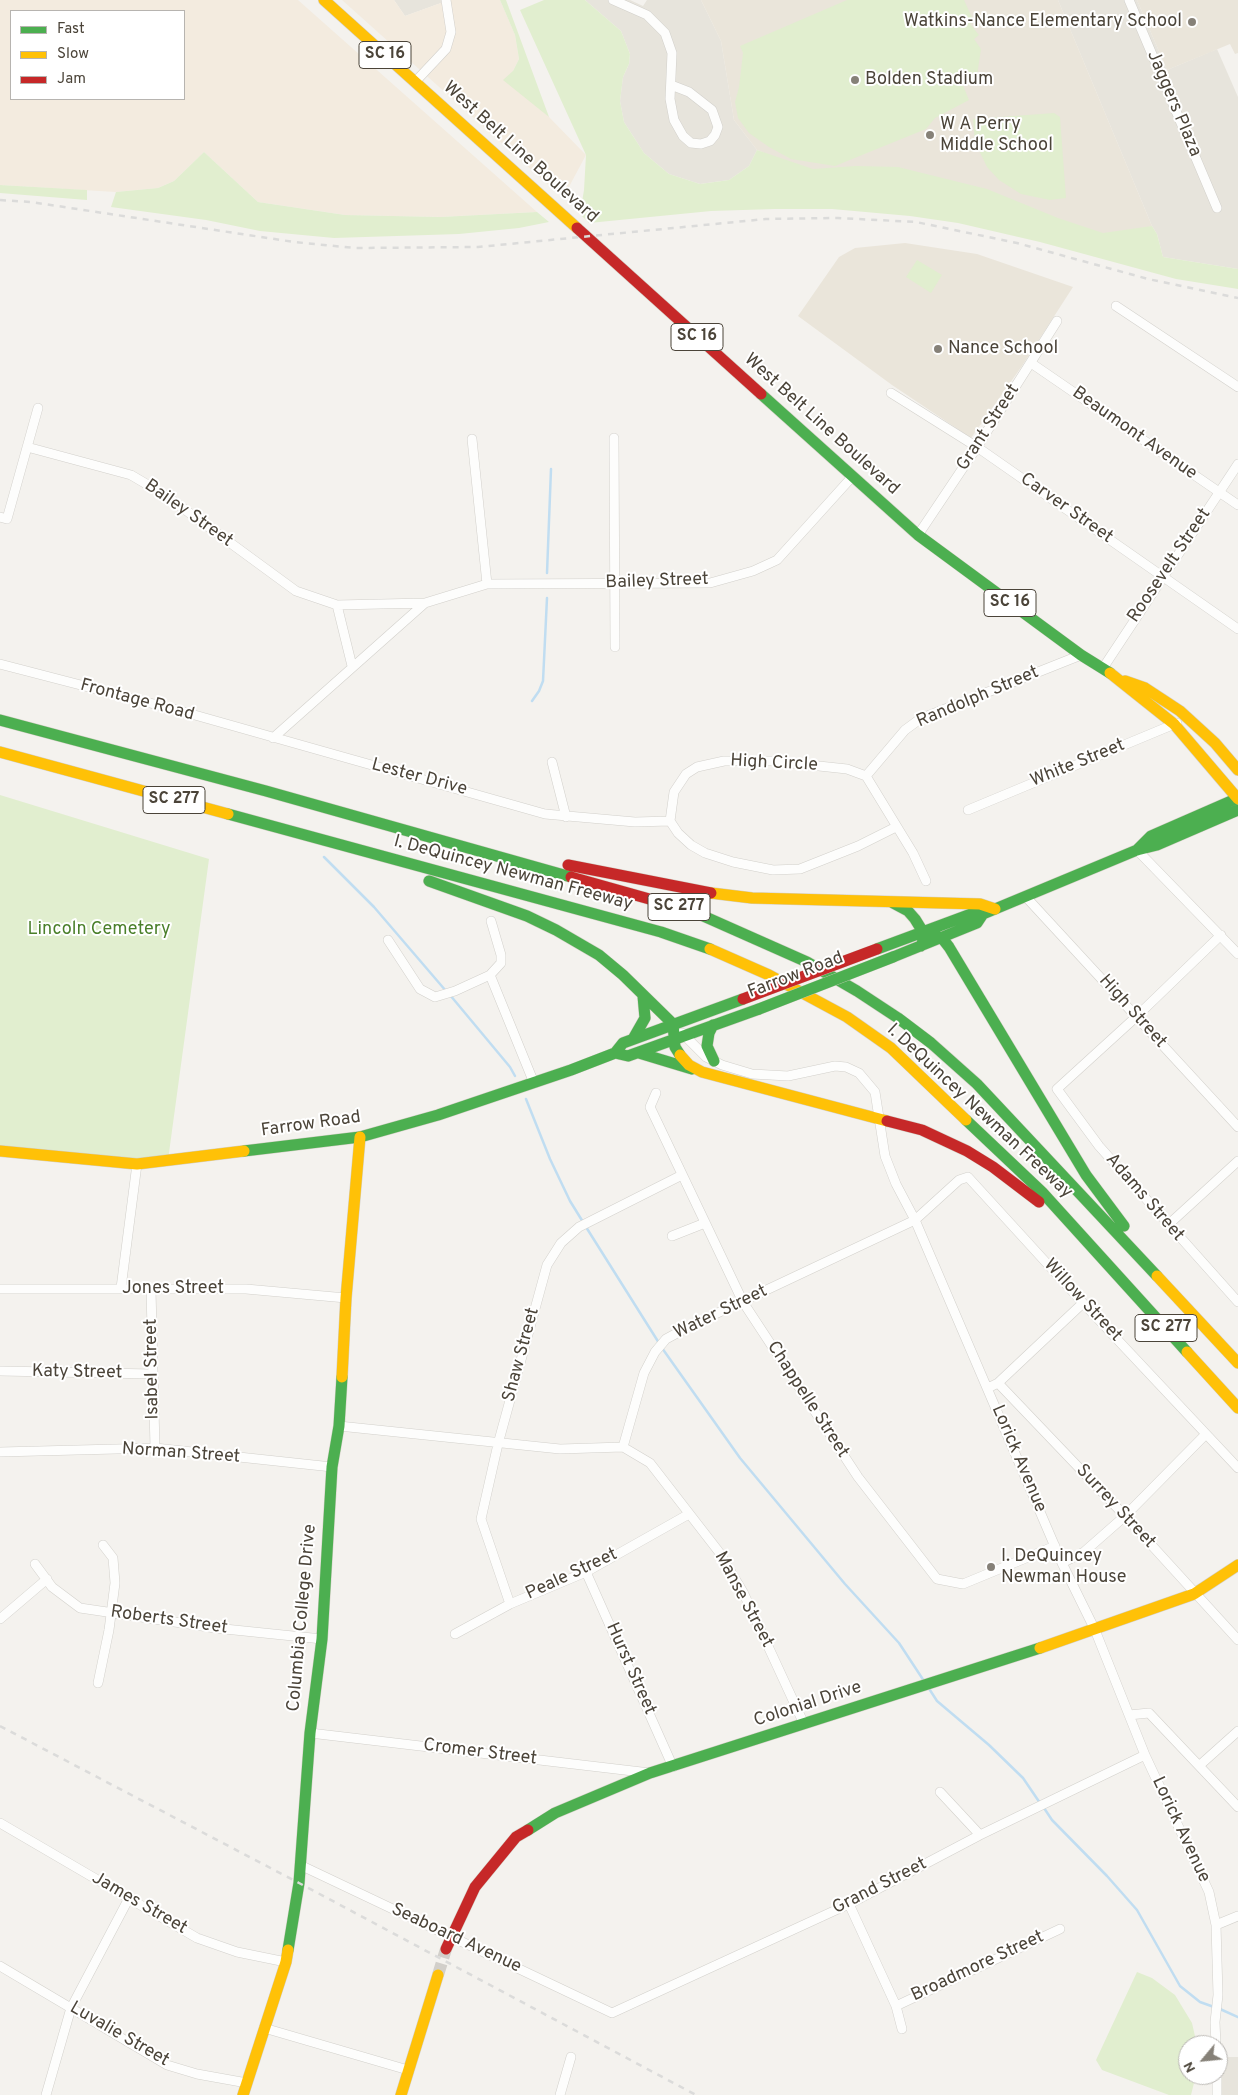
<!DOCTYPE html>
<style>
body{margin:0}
#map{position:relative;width:1238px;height:2095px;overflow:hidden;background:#f4f2ee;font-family:Overpass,sans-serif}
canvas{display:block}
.legend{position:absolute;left:10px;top:10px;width:175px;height:90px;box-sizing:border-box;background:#fff;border:1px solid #b7b4b0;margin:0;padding:6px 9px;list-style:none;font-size:15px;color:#4b4439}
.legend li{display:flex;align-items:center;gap:10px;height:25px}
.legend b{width:25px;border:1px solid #b7b4b0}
.north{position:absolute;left:1178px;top:2035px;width:50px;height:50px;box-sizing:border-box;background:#fff;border:1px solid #b7b4b0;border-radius:50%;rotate:242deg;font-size:14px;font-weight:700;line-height:20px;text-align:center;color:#4b4439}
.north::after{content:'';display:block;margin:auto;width:18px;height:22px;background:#868178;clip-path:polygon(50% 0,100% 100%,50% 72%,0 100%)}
</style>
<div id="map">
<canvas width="1238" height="2095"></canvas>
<ul class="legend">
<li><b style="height:6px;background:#4caf50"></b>Fast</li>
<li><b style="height:6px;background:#ffc107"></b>Slow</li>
<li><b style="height:6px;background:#c62828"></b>Jam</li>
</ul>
<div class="north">N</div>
</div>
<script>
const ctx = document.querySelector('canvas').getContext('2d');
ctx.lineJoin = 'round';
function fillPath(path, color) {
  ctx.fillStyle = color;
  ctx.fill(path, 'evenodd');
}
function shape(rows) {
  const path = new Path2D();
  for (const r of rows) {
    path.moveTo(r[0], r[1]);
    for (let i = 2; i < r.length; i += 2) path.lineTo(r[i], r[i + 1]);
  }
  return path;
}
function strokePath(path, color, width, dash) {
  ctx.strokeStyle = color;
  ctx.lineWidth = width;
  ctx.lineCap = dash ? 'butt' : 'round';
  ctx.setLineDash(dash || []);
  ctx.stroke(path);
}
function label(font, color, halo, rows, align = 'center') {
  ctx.font = font + ' Overpass,sans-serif';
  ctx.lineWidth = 4;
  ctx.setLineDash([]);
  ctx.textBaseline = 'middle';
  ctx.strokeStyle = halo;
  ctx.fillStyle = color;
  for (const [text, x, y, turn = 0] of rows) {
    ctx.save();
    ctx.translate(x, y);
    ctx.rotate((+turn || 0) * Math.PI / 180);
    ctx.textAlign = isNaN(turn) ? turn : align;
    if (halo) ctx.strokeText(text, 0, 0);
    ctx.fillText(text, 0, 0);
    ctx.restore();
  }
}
fillPath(shape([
 [394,0,444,0,441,3,405,16],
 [585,0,630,0,643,6,647,0,701,0,721,41,734,120,757,150,749,166,729,180,700,184,669,174,644,153,624,122,620,101,623,77,629,64,630,54,621,31],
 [1058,0,1137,0,1167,70,1217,49,1238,97,1238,269,1163,257,1157,234,1152,226],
 [1218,2057,1238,2057,1238,2095,1217,2095]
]), '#e7e4dc');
fillPath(shape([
 [0,0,298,0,537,212,440,217,345,215,258,202,204,152,174,181,158,188,116,192,0,185],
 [11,11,184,11,184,99,11,99],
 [342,0,394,0,405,16,441,3,444,0,500,0,515,35,519,59,513,71,549,117,586,155,563,198]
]), '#f3ebdf');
fillPath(shape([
 [701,0,1058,0,1152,226,1111,241,831,180,757,150,734,120,721,41],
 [1137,0,1238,0,1238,53,1235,54,1230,44,1167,70],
 [905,243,977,254,1073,287,1022,366,971,438,892,385,798,316,839,257,855,248]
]), '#eae5da');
fillPath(shape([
 [500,0,506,0,549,117,503,80,513,71,519,59,515,35],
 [544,0,585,0,621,31,630,54,629,64,623,77,620,101,624,122,644,153,669,174,700,184,729,180,749,166,757,150,813,169,856,166,898,167,987,189,1058,218,1103,233,1152,226,1157,234,1163,257,1238,269,1238,289,1176,279,1040,242,958,223,910,216,832,209,775,209,711,211,589,223,580,214,584,190,586,155,520,10],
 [847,0,964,0,974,22,970,24,979,35,974,39,981,49,977,76,962,83,969,100,935,118,926,129,835,166,791,159,769,147,749,133,738,118,735,102,739,87,743,53,740,46],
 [1054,113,1060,117,1066,198,1050,200,1021,194,999,180,987,167,975,142,973,119],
 [204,152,258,202,345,215,440,217,537,212,549,222,519,228,459,234,334,238,260,231,206,220,111,207,116,192,158,188,174,181],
 [0,185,87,190,87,200,0,193],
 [917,260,942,275,931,293,906,277],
 [0,795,209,859,168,1160,0,1151],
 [1137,1972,1152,1978,1175,1995,1192,2023,1197,2045,1188,2045,1188,2075,1196,2075,1191,2095,1169,2095,1102,2070,1096,2060]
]), '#e1eecf');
strokePath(shape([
 [547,573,551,469],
 [532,701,539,691,543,681,547,598],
 [324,857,374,907,446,991],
 [450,995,510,1067,515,1076],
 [526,1099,550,1159,570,1201,583,1222],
 [586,1227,659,1343],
 [662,1348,740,1458,845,1584,899,1643,924,1681],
 [928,1687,937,1701,989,1745,1023,1778,1040,1803],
 [1044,1808,1052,1820,1107,1876,1137,1910,1180,1986,1200,2002,1214,2007],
 [1220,2009,1238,2017]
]), '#c0ddf1', 2.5);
strokePath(shape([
 [438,1975,446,1949]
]), '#d2cfca', 12, [12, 6]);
const street = shape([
 [613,0,647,15,665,33,672,53,670,99,674,120,683,136,691,143,701,144,710,141,715,135,718,127,712,110,689,92,671,85],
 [1129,0,1217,208],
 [415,82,446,49,451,32,446,0],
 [1116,306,1238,387],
 [1031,363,1238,505],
 [891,393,977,447,1238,629],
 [614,438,615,647],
 [472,439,487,584],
 [27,447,131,475,165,495,296,591,337,605,425,603],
 [0,517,7,519,38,408],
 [918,535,977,447,1057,321],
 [337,605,352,666],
 [0,664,177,710,545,814,635,822,670,821],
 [1103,668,1238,464],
 [273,738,425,603,487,584,710,583,753,571,777,560,852,477],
 [552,762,566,817],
 [866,776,905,730,920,719,1081,655],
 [968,810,1177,723],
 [896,827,858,846,800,869,773,870,733,862,705,853,691,845,678,833,670,821,674,792,686,774,697,767,724,761,772,761,847,769,866,776,913,853,926,881],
 [1137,850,1238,954],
 [1026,897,1238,1127],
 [491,921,501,955,501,963,490,975,534,1083],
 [1221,935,1136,1017,1057,1089,1099,1146,1238,1302],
 [388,940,420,989,435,997,455,991,490,975],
 [682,1033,706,1057,722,1065,752,1074,788,1076,835,1066,846,1067,859,1073,875,1092,885,1156,896,1184,915,1220,1062,1563,1095,1630,1145,1755,1209,1892,1216,1925,1218,1995,1215,2022,1216,2045],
 [656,1093,650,1107,743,1302,858,1477,937,1579,963,1584,1055,1546],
 [1168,1225,1238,1161],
 [672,1236,705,1223],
 [121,1288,137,1164],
 [0,1289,246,1289,346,1298],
 [151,1290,155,1448],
 [0,1371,153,1374],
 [998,1383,1083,1303],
 [988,1388,998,1383,1125,1516,1238,1640],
 [339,1426,560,1449,623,1447],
 [623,1447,644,1373,655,1352,666,1339,690,1326,915,1220,959,1180,968,1177,1083,1303,1238,1468],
 [623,1447,650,1463,719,1552,743,1592,804,1724],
 [0,1452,155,1448,332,1467],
 [1062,1563,1084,1552,1125,1516,1206,1434],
 [35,1564,52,1587,80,1608,215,1628,322,1639],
 [586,1572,673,1767],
 [510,1604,481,1519,498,1444,547,1265,561,1243,579,1227,682,1175],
 [0,1619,47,1579],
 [455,1634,510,1604,586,1572,689,1514],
 [98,1683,109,1630,115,1583,113,1558,103,1545],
 [1129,1715,1149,1713,1238,1807],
 [310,1733,650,1773],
 [1200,1765,1238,1731],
 [940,1792,980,1835],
 [0,1823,197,1938,237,1952,286,1962],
 [300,1865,612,2013,849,1904,980,1835,1145,1755],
 [849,1904,896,2006,902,2029],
 [1216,1925,1238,1916],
 [0,1966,167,2065,197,2074,247,2083],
 [896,2006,1060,1929],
 [264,2028,408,2070],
 [1217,2075,1217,2095],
 [46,2095,71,2008,129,1898],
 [560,2095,571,2057]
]);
const fast = shape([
 [761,394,918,535,1081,655,1110,673],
 [0,720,266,791,571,877],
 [228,814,661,932,710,949],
 [1137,850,1151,836,1238,798],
 [429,881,527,916,556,930,599,955,623,975,673,1024,675,1047,680,1055],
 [893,903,908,911,915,919,923,932,924,938,921,946],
 [692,911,807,962,857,991,898,1018,931,1043,977,1084,1157,1276],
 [923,932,942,938,949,947,1086,1175,1124,1226],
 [877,949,974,913,983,914],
 [893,957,977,923,983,914,1137,850,1157,845,1238,810],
 [713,1025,709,1033,707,1046,714,1061],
 [633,1039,645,1018,643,996],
 [615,1053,628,1056,759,1009],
 [639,1053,692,1069],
 [966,1120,1042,1192,1187,1352],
 [244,1151,360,1137,438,1115,571,1070,615,1053,623,1043,743,999],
 [528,1830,555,1813,650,1773,1040,1648],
 [288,1950,299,1883,310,1733,322,1639,332,1467,339,1426,342,1377]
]);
const slow = shape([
 [324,0,577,228],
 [1110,673,1174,724,1238,799],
 [1125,681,1145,688,1180,711,1215,743,1238,770],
 [0,752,228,814],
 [711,893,752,898,980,904,995,909],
 [710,949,769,975,847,1017,891,1048,966,1120],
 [680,1055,689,1065,702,1072,887,1121],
 [0,1151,137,1164,244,1151],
 [1157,1276,1238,1363],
 [1187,1352,1238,1408],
 [342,1377,346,1298,360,1137],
 [1040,1648,1194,1594,1238,1565],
 [243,2095,286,1962,288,1950],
 [401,2095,438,1975]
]);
const jam = shape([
 [577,228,761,394],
 [568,865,711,893],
 [571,877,692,911],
 [887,1121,922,1130,967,1151,993,1167,1039,1202],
 [446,1949,475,1887,516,1837,528,1830]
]);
strokePath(street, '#d2d0cb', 10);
strokePath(fast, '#d3cfc5', 12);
strokePath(slow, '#d3cfc5', 12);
strokePath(jam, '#d3cfc5', 12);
strokePath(street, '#fdfdfc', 9);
strokePath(fast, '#4caf50', 11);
strokePath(slow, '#ffc107', 11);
strokePath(jam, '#c62828', 11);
strokePath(shape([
 [0,200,31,202,294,242,355,248,478,247,766,219,838,218,916,222,1017,243,1148,279,1238,298],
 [0,1726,299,1883,696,2095]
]), '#dbdbda', 2.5, [6, 6]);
const fastBridge = shape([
 [759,1009,893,957]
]);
const jamBridge = shape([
 [743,999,877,949]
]);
strokePath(fastBridge, '#d3cfc5', 12, []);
strokePath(jamBridge, '#d3cfc5', 12, []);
strokePath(fastBridge, '#4caf50', 11);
strokePath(jamBridge, '#c62828', 11);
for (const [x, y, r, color] of [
 [1192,22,5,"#868178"],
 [855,80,5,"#868178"],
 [930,135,5,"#868178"],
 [938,349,5,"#868178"],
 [991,1567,5,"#868178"]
]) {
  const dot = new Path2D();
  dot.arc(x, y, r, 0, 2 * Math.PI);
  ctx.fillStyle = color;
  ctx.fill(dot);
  strokePath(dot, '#fff', 2);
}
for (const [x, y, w] of [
 [385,55,52],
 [697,337,52],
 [1010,603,52],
 [174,800,62],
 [679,907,62],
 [1166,1328,62]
]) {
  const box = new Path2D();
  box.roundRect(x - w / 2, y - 13.5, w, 27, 4);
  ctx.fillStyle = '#fff';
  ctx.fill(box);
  strokePath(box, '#4b4439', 1);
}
label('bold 16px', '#4b4439', null, [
 ["SC 16",385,55],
 ["SC 16",697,337],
 ["SC 16",1010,603],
 ["SC 277",174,800],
 ["SC 277",679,907],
 ["SC 277",1166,1328]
]);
label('18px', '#4b4439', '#fff', [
 ["Watkins-Nance Elementary School",1182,22,"right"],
 ["Bolden Stadium",865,80],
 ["W A Perry",940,125],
 ["Middle School",940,146],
 ["Nance School",948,349],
 ["I. DeQuincey",1001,1557],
 ["Newman House",1001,1578]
], 'left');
label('18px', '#4b4439', '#fff', [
 ["Jaggers Plaza",1173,104,67],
 ["West Belt Line Boulevard",520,153,42],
 ["West Belt Line Boulevard",821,425,42],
 ["Grant Street",989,428,-57],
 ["Beaumont Avenue",1134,434,35],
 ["Carver Street",1066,509,35],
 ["Bailey Street",188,514,35],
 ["Roosevelt Street",1170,566,-56],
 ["Bailey Street",657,582,-2],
 ["Randolph Street",978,698,-23],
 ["Frontage Road",137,701,15],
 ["High Circle",774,764,3],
 ["White Street",1078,764,-22],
 ["Lester Drive",419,778,15],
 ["I. DeQuincey Newman Freeway",513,874,15],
 ["Farrow Road",796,976,-21],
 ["High Street",1132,1012,48],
 ["I. DeQuincey Newman Freeway",979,1112,43],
 ["Farrow Road",311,1125,-8],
 ["Adams Street",1144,1198,49],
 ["Jones Street",173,1289],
 ["Willow Street",1082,1301,47],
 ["Water Street",721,1313,-26],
 ["Shaw Street",522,1355,-75],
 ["Isabel Street",153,1369,-91],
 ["Katy Street",77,1373,1],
 ["Chappelle Street",807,1400,57],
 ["Norman Street",181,1454,4],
 ["Lorick Avenue",1018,1459,67],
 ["Surrey Street",1115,1507,47],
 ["Peale Street",572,1575,-25],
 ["Manse Street",743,1600,62],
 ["Columbia College Drive",303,1618,-85],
 ["Roberts Street",169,1621,8],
 ["Hurst Street",630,1669,66],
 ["Colonial Drive",808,1705,-18],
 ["Cromer Street",480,1753,7],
 ["Lorick Avenue",1180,1830,65],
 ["Grand Street",880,1887,-27],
 ["James Street",139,1904,30],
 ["Seaboard Avenue",456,1939,25],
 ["Broadmore Street",978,1967,-25],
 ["Luvalie Street",119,2035,30]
]);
label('18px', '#4a7f2a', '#fff', [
 ["Lincoln Cemetery",99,930]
]);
</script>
